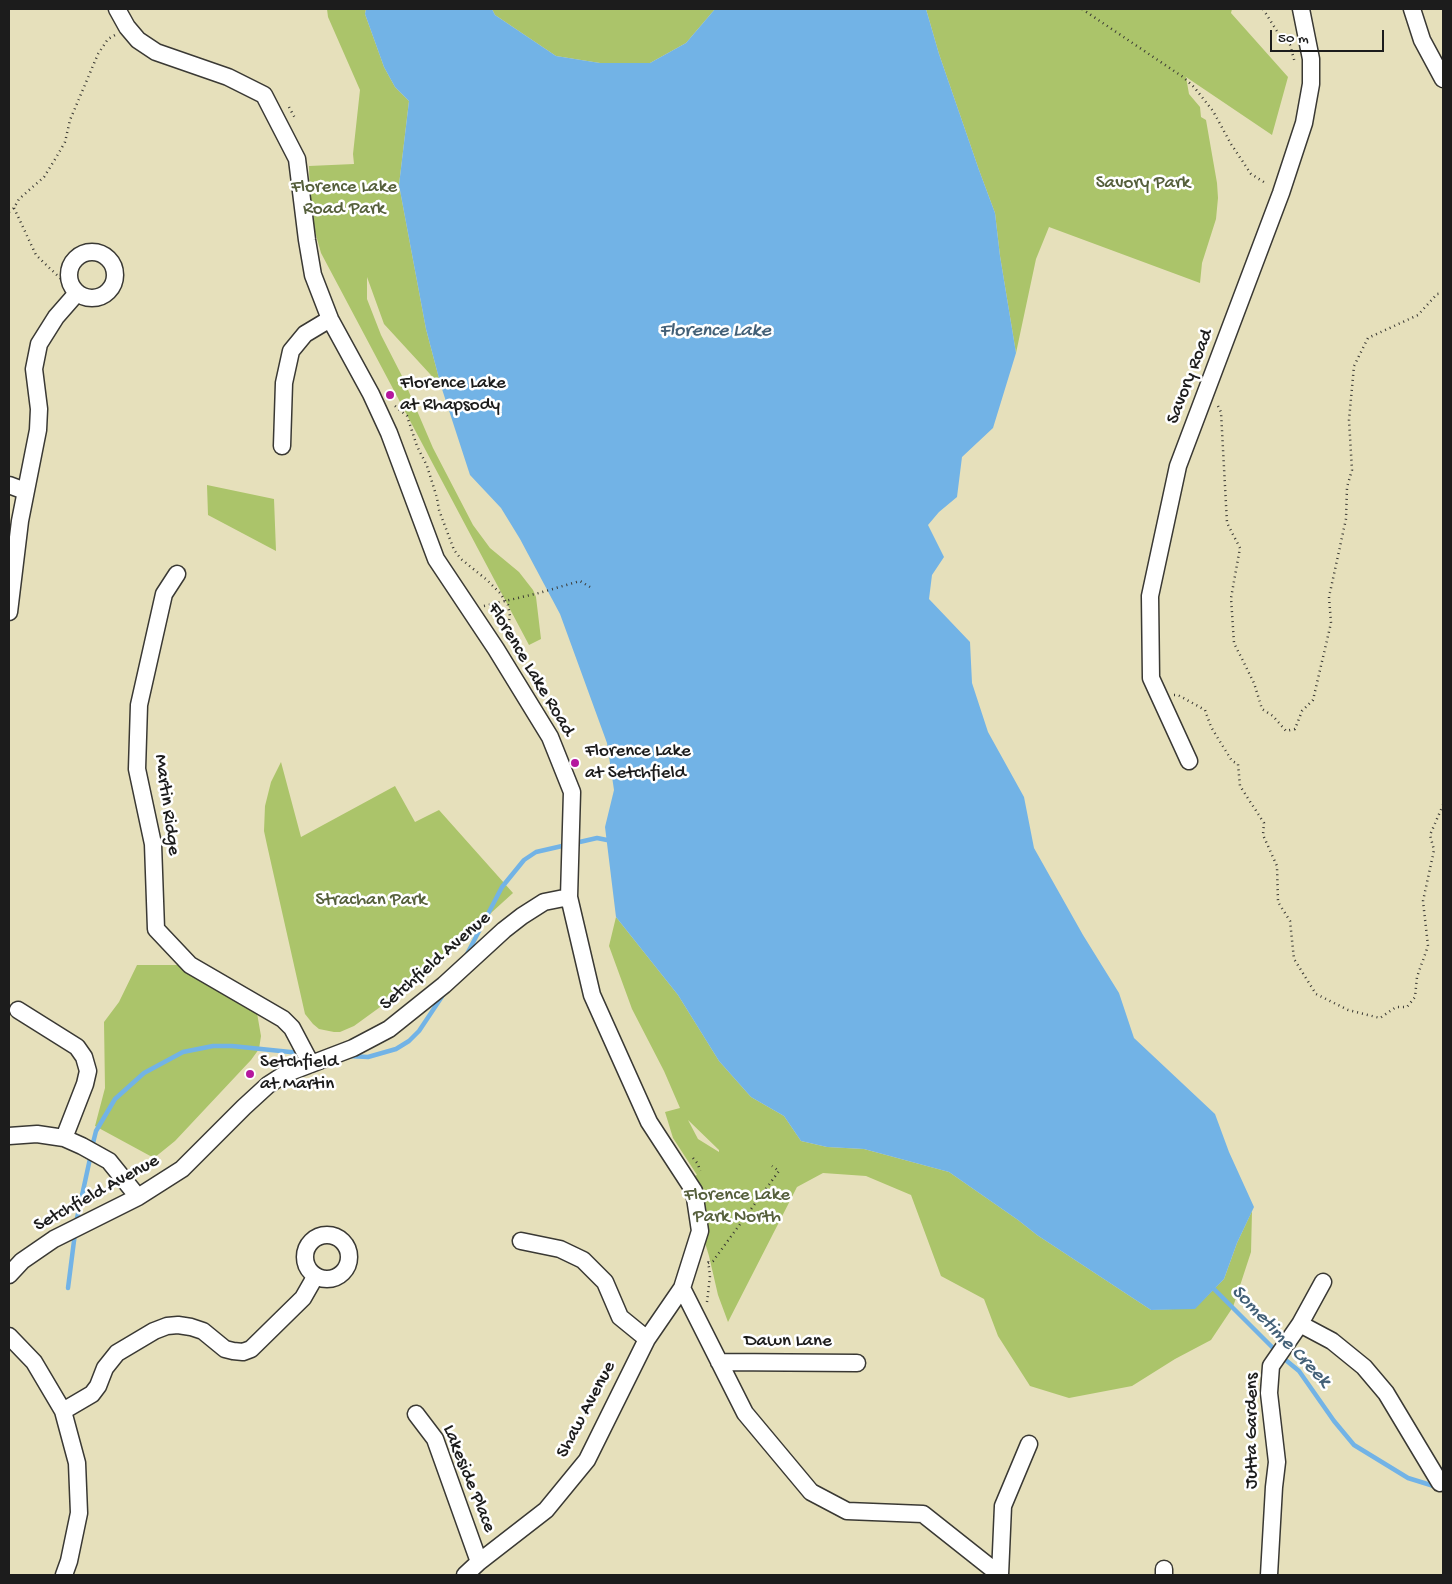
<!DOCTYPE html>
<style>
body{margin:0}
#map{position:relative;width:1452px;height:1584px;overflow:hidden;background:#e6e0bb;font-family:"Gochi Hand",sans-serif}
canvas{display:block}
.frame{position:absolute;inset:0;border:10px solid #1c1c1c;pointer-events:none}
.scale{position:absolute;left:1270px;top:30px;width:114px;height:22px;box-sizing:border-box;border:2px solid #1c1c1c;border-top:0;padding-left:6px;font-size:15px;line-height:18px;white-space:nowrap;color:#1c1c1c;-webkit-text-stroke:4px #fff;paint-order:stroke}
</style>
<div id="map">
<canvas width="1452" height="1584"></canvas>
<div class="frame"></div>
<div class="scale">50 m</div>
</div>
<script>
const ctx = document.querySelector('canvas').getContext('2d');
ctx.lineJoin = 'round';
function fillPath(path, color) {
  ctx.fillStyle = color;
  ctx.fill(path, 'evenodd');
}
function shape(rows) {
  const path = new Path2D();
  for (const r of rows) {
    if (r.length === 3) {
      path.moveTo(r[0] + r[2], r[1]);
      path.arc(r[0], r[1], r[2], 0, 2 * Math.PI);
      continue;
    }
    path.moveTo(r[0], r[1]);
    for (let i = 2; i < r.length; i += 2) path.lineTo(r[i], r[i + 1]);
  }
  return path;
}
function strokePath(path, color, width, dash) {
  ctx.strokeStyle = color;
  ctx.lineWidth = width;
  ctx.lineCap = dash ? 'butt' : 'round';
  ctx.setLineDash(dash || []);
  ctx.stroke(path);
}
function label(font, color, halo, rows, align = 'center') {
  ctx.font = font + ' "Gochi Hand",sans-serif';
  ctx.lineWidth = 5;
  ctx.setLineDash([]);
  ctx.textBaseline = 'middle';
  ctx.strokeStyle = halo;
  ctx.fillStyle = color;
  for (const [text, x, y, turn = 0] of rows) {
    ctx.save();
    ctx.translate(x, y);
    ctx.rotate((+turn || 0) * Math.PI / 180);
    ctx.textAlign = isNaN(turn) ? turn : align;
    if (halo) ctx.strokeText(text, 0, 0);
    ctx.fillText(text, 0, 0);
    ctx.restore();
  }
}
fillPath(shape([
 [327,9,366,9,365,14,384,67,395,87,409,101,399,185,426,329,441,386,384,324,367,277,367,299,381,335,403,378,433,448,473,525,490,548,519,572,533,590,536,597,541,639,529,645,321,253,314,228,310,201,309,166,354,164,353,154,360,90,328,17],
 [492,9,715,9,686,43,650,63,600,63,556,56,495,15],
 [926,9,1232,9,1231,13,1288,77,1272,135,1186,77,1189,94,1200,107,1201,117,1206,120,1217,183,1218,198,1216,219,1202,263,1200,283,1049,227,1036,259,1016,353,1000,256,995,213,979,170,939,54],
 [207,485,274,499,276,551,208,515],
 [281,762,301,837,395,786,415,822,439,810,513,893,416,981,354,1026,340,1032,334,1032,319,1029,313,1024,305,1014,267,845,264,831,265,806,271,782],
 [616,917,678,995,719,1061,751,1097,784,1116,801,1141,827,1147,864,1149,949,1172,1018,1220,1037,1235,1151,1310,1195,1308,1224,1279,1237,1243,1252,1211,1251,1252,1233,1307,1211,1340,1175,1359,1132,1386,1069,1398,1030,1386,998,1336,984,1299,941,1276,911,1195,866,1176,823,1173,797,1187,728,1322,718,1295,709,1256,686,1179,697,1175,673,1138,665,1112,680,1108,664,1071,632,1009,609,946],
 [688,1120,719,1150,719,1152,698,1139],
 [137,965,179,965,257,1013,261,1036,259,1049,251,1060,175,1141,154,1158,95,1126,105,1088,104,1022,119,1002]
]), '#abc46a');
fillPath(shape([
 [366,9,492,9,495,15,556,56,600,63,650,63,686,43,715,9,926,9,939,54,979,170,995,213,1000,256,1016,353,993,428,962,457,957,497,939,512,928,525,944,557,932,575,929,599,970,642,972,683,988,732,1024,797,1034,848,1083,935,1119,993,1134,1038,1215,1114,1229,1152,1254,1207,1237,1243,1224,1279,1195,1309,1151,1310,1037,1235,1018,1220,949,1172,864,1149,827,1147,801,1141,784,1116,751,1097,719,1061,678,995,616,917,605,827,614,790,607,743,560,614,520,539,501,508,470,475,441,386,426,329,399,185,409,101,395,87,384,67,365,14]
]), '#72b3e6');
strokePath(shape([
 [466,956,502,887,524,860,536,852,597,838,607,840],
 [348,1056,368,1057,396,1049,409,1041,419,1031,443,995],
 [92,1147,96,1131,115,1099,144,1073,183,1052,213,1046,232,1046,300,1053],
 [76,1223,91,1154],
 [68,1288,75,1233],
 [1214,1289,1277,1352],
 [1282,1357,1299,1371,1334,1421,1354,1445,1408,1478,1437,1487]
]), '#72b3e6', 4.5);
const minor = shape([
 [117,9,127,27,138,40,156,52,228,77,264,95,297,159,307,240,313,275,330,319,371,394,389,433,436,559,496,649,550,737,572,792,569,897,592,995,649,1122,694,1191,700,1231,682,1288,745,1413,811,1492,847,1511,923,1514,1000,1575],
 [1412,9,1422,40,1443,79],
 [92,275,23],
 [282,446,284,383,291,351,305,334,330,319],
 [9,485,25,491],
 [177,574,164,594,139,705,137,769,153,844,156,929,190,965,283,1019,292,1028,311,1064],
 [9,612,20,521,38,430,39,409,34,369,39,344,56,317,77,293],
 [1189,761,1151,678,1150,596,1178,466,1281,193,1304,123,1311,84,1311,59,1301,9],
 [18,1010,77,1047,84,1057,88,1071,85,1084,64,1138],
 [9,1136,37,1134,64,1138,82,1146,109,1161,138,1197],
 [327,1257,22],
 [521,1241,560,1249,583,1260,605,1282,620,1317,647,1339],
 [9,1275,22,1261,54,1239,138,1197,182,1169,244,1107,268,1085,285,1074,353,1048,389,1029,444,985,504,930,522,916,544,902,569,897],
 [1300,1324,1332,1341,1364,1367,1386,1393,1440,1483],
 [9,1336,34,1362,63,1411,77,1463,79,1513,69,1561,64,1575],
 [719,1362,857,1363],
 [63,1411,92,1394,98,1386,105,1368,117,1353,154,1331,167,1326,178,1325,191,1327,203,1331,225,1349,233,1351,243,1352,251,1349,303,1298,315,1277],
 [416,1414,435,1439,479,1562],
 [465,1575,479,1562,546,1510,587,1460,647,1339,682,1288],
 [1000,1575,1003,1506,1029,1444],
 [1164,1575,1164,1569],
 [1269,1575,1274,1487,1277,1462,1269,1393,1271,1366,1300,1324,1323,1282]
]);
strokePath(minor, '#3a3934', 19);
strokePath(shape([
 [1082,9,1183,77,1194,87,1213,111,1231,144,1251,174,1267,184],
 [1263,9,1282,39,1290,45,1295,63],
 [289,107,296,120],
 [14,208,36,255,62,280],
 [9,212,14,208,19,199,44,177,57,156,65,142,70,120,98,54,108,39,115,35],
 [395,406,407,416,417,446,427,466,437,498,439,510,454,550,461,559,487,580,500,593,508,605,510,616,506,636],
 [1218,406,1221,412,1227,523,1240,548,1231,598,1234,643,1254,683,1262,709,1273,716,1286,731,1295,729,1302,711,1313,700,1331,623,1329,597,1346,519,1347,487,1352,470,1349,420,1354,366,1368,338,1418,315,1437,294,1443,293],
 [484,606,539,593,580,581,590,587],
 [1174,695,1178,695,1205,710,1211,727,1232,761,1238,764,1240,786,1264,823,1263,835,1277,866,1278,902,1290,921,1294,959,1316,994,1348,1010,1380,1018,1396,1007,1407,1007,1415,997,1417,977,1428,946,1423,901,1434,850,1430,835,1443,805],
 [693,1158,698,1164,700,1171],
 [708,1263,713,1261,779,1171,772,1166],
 [707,1302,710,1276,708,1260]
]), '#3a3934', 2.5, [1, 4]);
strokePath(minor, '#fff', 16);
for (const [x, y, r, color] of [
 [390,395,5,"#b5179e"],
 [575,763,5,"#b5179e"],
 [250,1074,5,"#b5179e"]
]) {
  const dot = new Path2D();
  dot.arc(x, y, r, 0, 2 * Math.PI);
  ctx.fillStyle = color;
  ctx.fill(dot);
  strokePath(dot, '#fff', 2);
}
label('19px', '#555f3b', '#fff', [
 ["Savory Park",1143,184],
 ["Florence Lake",344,188],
 ["Road Park",344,210],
 ["Strachan Park",371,901],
 ["Florence Lake",737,1196],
 ["Park North",737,1218]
]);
label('19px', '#1c1c1c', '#fff', [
 ["Savory Road",1191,377,-69],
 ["Florence Lake Road",530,670,59],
 ["Martin Ridge",166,805,82],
 ["Setchfield Avenue",436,962,-41],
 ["Setchfield Avenue",97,1194,-29],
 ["Dawn Lane",788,1342],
 ["Shaw Avenue",587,1410,-62],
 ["Jutta Gardens",1253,1431,-90],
 ["Lakeside Place",468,1479,68]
]);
label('19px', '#1c1c1c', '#fff', [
 ["Florence Lake",400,384],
 ["at Rhapsody",400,406],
 ["Florence Lake",585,752],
 ["at Setchfield",585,774],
 ["Setchfield",260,1063],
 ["at Martin",260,1085]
], 'left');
label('italic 20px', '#436077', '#fff', [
 ["Florence Lake",715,332],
 ["Sometime Creek",1280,1337,46]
]);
</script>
